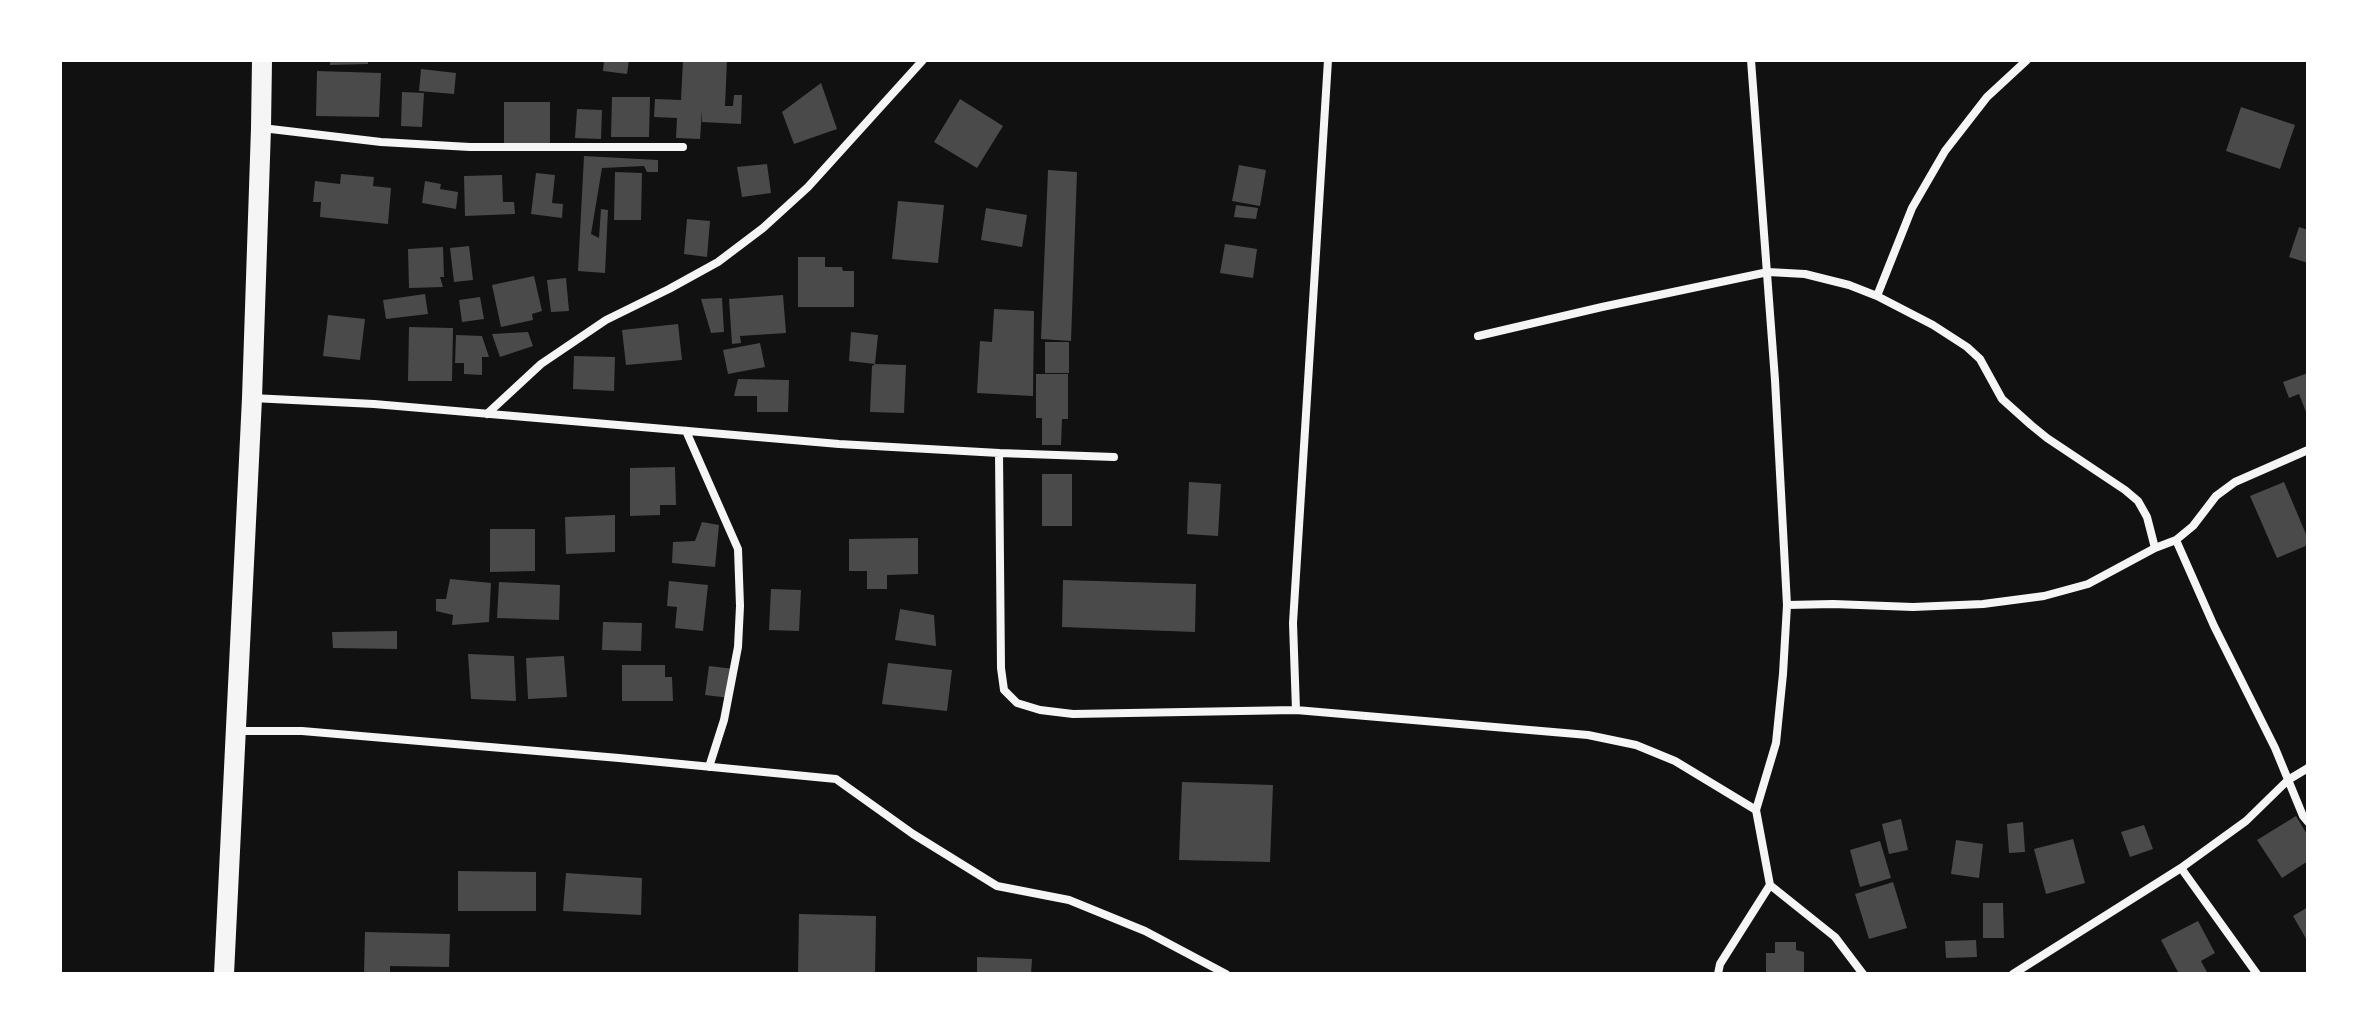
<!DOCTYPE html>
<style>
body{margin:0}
#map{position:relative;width:2368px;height:1034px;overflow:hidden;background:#111;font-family:"Work Sans",sans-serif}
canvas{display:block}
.frame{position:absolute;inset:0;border:62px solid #fff;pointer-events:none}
</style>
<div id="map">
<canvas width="2368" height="1034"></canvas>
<div class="frame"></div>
</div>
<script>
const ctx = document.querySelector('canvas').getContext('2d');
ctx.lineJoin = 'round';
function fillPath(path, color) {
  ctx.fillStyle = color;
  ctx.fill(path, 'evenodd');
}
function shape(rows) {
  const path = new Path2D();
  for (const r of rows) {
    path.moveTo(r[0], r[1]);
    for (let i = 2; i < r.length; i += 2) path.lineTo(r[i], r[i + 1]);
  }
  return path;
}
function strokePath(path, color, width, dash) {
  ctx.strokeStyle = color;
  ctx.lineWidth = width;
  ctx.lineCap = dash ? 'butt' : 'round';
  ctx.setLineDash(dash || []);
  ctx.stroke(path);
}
fillPath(shape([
 [330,60,368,60,368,64,330,65],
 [604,60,629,60,627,74,603,71],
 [683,60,727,60,725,106,733,106,734,95,742,95,741,124,702,122,702,110,700,139,676,138,677,118,654,117,655,99,681,100],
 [421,69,456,73,454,94,419,91],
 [317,71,381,73,379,117,316,116],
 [821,83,837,129,794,144,782,112],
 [402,92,424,93,422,127,401,126],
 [612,97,650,97,649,137,611,137],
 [960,99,1003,126,977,168,934,142],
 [504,102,550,102,550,145,504,145],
 [2241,107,2295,125,2280,169,2226,151],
 [577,109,602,110,601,139,575,138],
 [584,156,658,160,658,172,647,172,644,166,602,168,591,234,599,238,601,209,608,210,605,273,578,271],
 [767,164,771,193,742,197,737,167],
 [1239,165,1266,170,1260,206,1232,201],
 [1048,170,1077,172,1071,341,1041,339],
 [615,172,642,173,641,220,614,220],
 [536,173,555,175,552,203,563,204,562,218,531,214],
 [341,174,374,177,373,186,391,188,388,224,320,217,321,202,313,202,315,181,340,184],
 [502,175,503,202,514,202,515,214,465,216,464,176],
 [425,181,441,184,440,189,458,192,456,209,422,203],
 [898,201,944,205,938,263,892,259],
 [1236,205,1258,208,1256,219,1234,217],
 [986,208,1027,215,1022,247,981,240],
 [687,219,710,221,707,257,684,254],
 [2299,227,2308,230,2308,263,2289,257],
 [1225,244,1257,249,1253,278,1220,273],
 [469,246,473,280,454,282,450,248],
 [443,247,444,277,440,277,443,287,409,288,408,249],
 [798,257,825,257,825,267,842,267,843,271,854,271,854,307,798,307],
 [534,276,542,311,532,314,533,320,501,327,492,285],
 [566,278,569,311,551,312,547,280],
 [425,294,428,314,386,319,383,300],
 [783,295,786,333,740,336,741,343,732,344,729,299],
 [480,297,484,319,462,322,459,300],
 [722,298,724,332,711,333,701,299],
 [994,309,1034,311,1033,396,977,393,980,341,992,342],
 [328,315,365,319,360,360,323,356],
 [678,324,682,360,626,365,622,330],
 [409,327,453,328,452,381,408,381],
 [528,332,533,346,500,357,492,334],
 [851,332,878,335,875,364,849,361],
 [456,335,482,336,489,357,482,357,482,375,464,374,464,363,455,363],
 [1045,342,1069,342,1069,373,1045,373],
 [760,343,765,367,728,374,723,350],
 [574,356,615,357,614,391,573,389],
 [875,364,906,365,904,413,870,412,872,366],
 [2308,373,2308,417,2299,394,2289,398,2283,382],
 [1036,374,1068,374,1068,419,1062,419,1061,445,1042,445,1042,418,1036,418],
 [738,379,789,380,788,412,757,412,757,396,734,396],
 [675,467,676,505,660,505,660,515,630,516,630,468],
 [1042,474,1072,474,1072,526,1042,526],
 [1189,482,1221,484,1218,536,1187,534],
 [2284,482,2308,539,2308,545,2277,558,2250,496],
 [615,515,615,552,566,554,565,517],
 [702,522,719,525,715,567,672,563,673,542,695,541],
 [490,529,535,529,535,571,490,572],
 [918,538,918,574,887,575,887,589,867,589,867,571,849,571,849,539],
 [450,579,491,583,489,622,452,625,453,615,436,611,436,599,446,599],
 [1063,580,1196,584,1195,632,1062,627],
 [669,581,708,585,703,631,675,628,677,607,667,606],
 [499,582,560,585,559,620,497,618],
 [771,589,801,590,799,631,769,630],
 [900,609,934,615,936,646,895,640],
 [603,622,642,623,641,651,602,650],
 [397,631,397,649,333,648,332,632],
 [468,654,514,656,516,701,471,699],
 [564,656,567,697,528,699,526,658],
 [888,663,952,670,947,711,882,704],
 [622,665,665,665,665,677,672,677,673,701,622,701],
 [709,666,734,669,730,698,705,695],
 [1182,782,1273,785,1270,862,1179,860],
 [2296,816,2308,836,2308,861,2282,878,2257,840],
 [1901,819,1908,850,1889,854,1882,824],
 [2023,822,2025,852,2009,853,2007,824],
 [2144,825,2153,849,2130,857,2121,832],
 [2073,839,2085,883,2046,894,2034,849],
 [1956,840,1983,844,1979,878,1951,874],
 [1880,841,1891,878,1860,887,1850,850],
 [458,871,536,872,536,911,458,911],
 [566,873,642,878,641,915,563,911],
 [1893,882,1907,928,1869,939,1855,894],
 [1983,903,2003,903,2004,938,1983,938],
 [2308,907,2308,942,2293,916],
 [799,914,876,916,875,974,798,974],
 [2198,921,2215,953,2201,961,2208,974,2179,974,2161,940],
 [365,932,450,934,449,967,390,966,390,974,364,974],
 [1976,940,1977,957,1946,958,1945,941],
 [1775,942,1796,942,1796,950,1804,952,1804,974,1766,974,1766,953,1775,953],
 [977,957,1032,959,1031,974,977,974]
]), '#4a4a4a');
strokePath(shape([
 [262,128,381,142,470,147,683,147],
 [1877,296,1912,208,1945,151,1987,97,2027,60],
 [1478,336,1602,307,1768,272,1805,274,1849,285,1877,296,1933,325,1967,347,1980,359,2002,399,2031,425,2047,438,2125,490,2138,501,2147,517,2155,548],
 [252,398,374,404,839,444,999,453,1001,668,1004,690,1017,703,1040,710,1073,714,1296,710,1588,735,1636,745,1675,761,1756,810],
 [487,414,541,364,606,320,669,289,718,262,763,228,808,187,923,60],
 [686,431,738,549,740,606,738,647,724,720,709,767],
 [999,453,1114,457],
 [2176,540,2214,626,2275,748,2303,816,2308,822],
 [1787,605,1833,604,1913,607,1983,604,2044,596,2088,584,2155,548,2176,540,2193,526,2216,496,2235,482,2308,450],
 [1296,710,1293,623,1328,60],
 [236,731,302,731,619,758,836,779,913,834,997,886,1069,900,1145,931,1226,974],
 [2181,868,2257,974],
 [1770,885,1835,937,1863,974],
 [1718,974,1720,964,1770,885,1756,810,1776,743,1783,674,1787,605,1775,380,1751,60],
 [2013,974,2181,868,2246,821,2288,780,2308,768]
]), '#f5f5f5', 8);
strokePath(shape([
 [224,974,252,398,261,128,262,60]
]), '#f5f5f5', 20);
</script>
